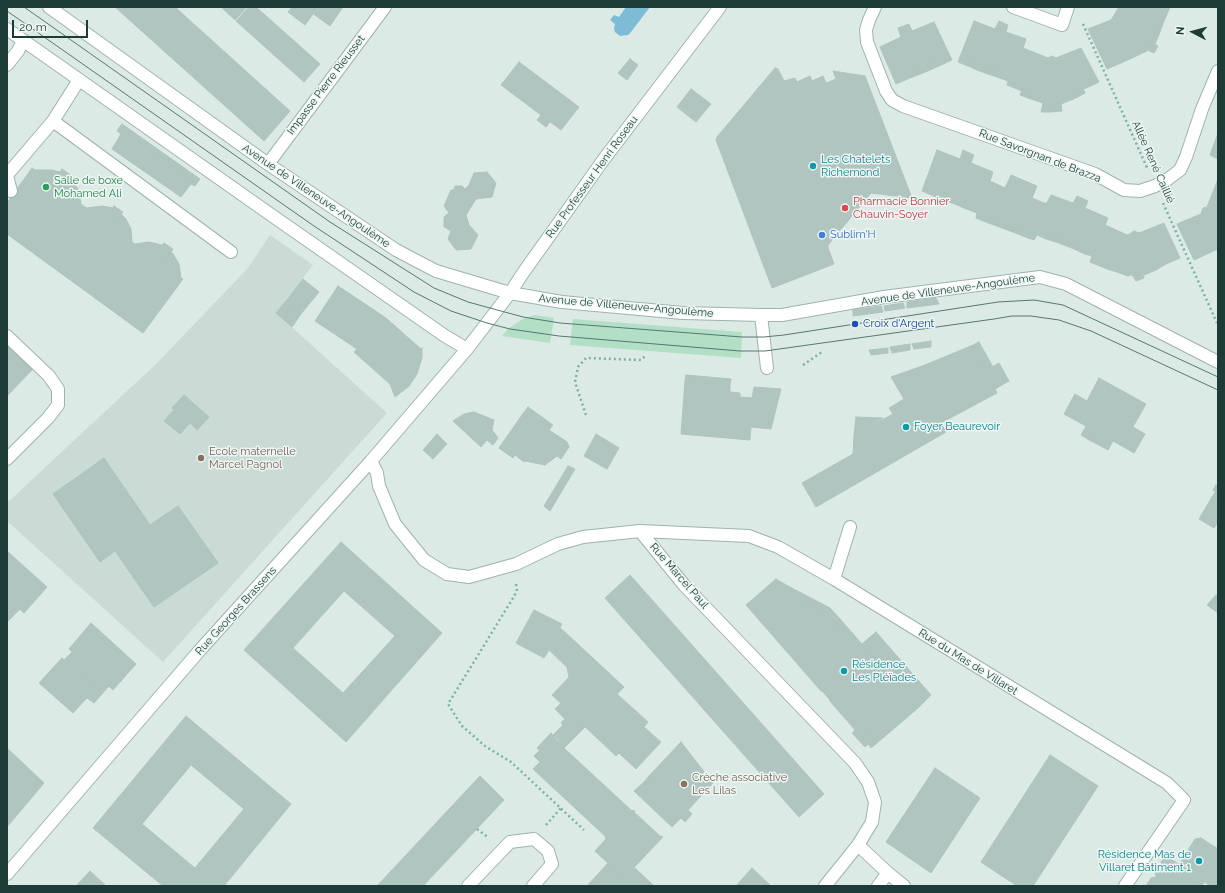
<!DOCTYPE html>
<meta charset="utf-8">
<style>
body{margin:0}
#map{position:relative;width:1225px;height:893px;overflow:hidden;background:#dceae6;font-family:Raleway,sans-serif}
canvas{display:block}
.frame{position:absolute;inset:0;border:8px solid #1d3b37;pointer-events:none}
.north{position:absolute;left:1173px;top:12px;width:40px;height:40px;-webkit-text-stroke:3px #edf7f3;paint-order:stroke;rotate:276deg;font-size:11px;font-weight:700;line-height:16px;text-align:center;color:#1d3b37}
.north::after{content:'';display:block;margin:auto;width:14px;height:18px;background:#1d3b37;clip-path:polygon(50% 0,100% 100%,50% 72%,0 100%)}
.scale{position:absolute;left:12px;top:20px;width:76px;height:18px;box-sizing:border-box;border:2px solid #1d3b37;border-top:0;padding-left:5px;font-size:12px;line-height:14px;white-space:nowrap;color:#1d3b37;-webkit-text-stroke:3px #edf7f3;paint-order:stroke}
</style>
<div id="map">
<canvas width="1225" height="893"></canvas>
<div class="frame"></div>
<div class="north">N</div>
<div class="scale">20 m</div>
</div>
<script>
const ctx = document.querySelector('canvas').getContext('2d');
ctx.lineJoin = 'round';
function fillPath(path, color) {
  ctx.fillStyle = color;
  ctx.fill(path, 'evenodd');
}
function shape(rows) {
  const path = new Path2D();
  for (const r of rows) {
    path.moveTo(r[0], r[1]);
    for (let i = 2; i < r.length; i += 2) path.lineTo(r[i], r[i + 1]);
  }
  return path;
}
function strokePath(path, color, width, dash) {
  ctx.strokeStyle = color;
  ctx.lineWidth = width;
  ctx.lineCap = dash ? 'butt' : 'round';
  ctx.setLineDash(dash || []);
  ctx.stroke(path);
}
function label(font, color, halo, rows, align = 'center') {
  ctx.font = font + ' Raleway,sans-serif';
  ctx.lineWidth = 3;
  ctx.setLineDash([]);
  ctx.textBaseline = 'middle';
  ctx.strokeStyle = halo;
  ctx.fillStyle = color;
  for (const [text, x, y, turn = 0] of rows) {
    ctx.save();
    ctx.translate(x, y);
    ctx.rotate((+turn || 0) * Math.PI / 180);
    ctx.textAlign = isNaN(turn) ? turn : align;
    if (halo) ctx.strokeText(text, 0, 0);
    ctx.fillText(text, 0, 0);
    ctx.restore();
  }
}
fillPath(shape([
 [270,235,313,265,276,313,387,413,163,662,7,521,7,503,156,364,248,268]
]), '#cadad5');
fillPath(shape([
 [534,315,554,318,550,343,502,336,509,328,523,319],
 [573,319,742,332,741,358,570,345]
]), '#b2dfc5');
fillPath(shape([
 [626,7,650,7,631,32,628,35,620,36,615,32,614,29,615,24,610,20,614,15,619,17]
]), '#7dbbd7');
const building = shape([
 [115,7,175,7,290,111,264,141,115,7],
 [221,7,247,7,235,20,221,7],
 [249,7,256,7,320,64,304,82,236,21,249,7],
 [292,7,304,7,313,14,305,25,288,12,292,7],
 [304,7,343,7,330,26,304,7],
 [1119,7,1170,7,1164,21,1159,20,1155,30,1160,32,1155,44,1150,42,1145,49,1147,51,1130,59,1127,54,1119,58,1121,63,1107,69,1088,29,1111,20,1119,7],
 [1159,20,1164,21,1160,32,1155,30,1159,20],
 [974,21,995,29,999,21,1008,25,1006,32,1026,39,1023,48,1048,58,1052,56,1056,58,1081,48,1099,82,1084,89,1082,86,1072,90,1076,98,1061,104,1043,103,1028,98,1031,91,1023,88,1022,91,1007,85,1008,81,997,77,999,71,991,67,988,74,977,70,979,64,970,60,968,66,958,62,974,21],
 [934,22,952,60,939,66,935,61,928,64,930,70,918,75,916,69,908,72,910,78,896,84,880,47,901,37,898,28,909,24,912,31,934,22],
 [1150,42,1158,46,1154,53,1145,49,1150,42],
 [1127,54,1130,59,1121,63,1119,58,1127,54],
 [630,59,638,65,627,80,618,73,630,59],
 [970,60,979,64,977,70,968,66,970,60],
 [935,61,939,66,930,70,928,64,935,61],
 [519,62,579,107,561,130,501,85,519,62],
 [991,67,999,71,997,77,988,74,991,67],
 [775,68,778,69,784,81,795,78,797,82,810,76,812,81,823,76,826,83,836,79,833,71,865,76,912,198,871,193,828,245,828,248,834,264,772,288,716,140,717,137,775,68],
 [916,69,918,75,910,78,908,72,916,69],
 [1082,86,1085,93,1076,98,1072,90,1082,86],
 [1023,88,1031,91,1028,98,1020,95,1023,88],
 [691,89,711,104,696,122,677,107,691,89],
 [1043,103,1052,103,1051,112,1041,112,1043,103],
 [1052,103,1061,104,1062,111,1051,112,1052,103],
 [541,115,550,122,546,127,537,120,541,115],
 [122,124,200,179,197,183,119,128,122,124],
 [119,128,197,183,195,186,191,184,181,197,112,149,121,134,117,131,119,128],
 [1218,133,1218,159,1210,155,1218,133],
 [937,150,960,159,963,150,974,155,971,163,993,172,990,181,1005,188,1011,175,1037,186,1032,198,1044,203,1047,203,1051,195,1073,203,1077,196,1088,201,1085,208,1108,218,1105,225,1125,234,1128,235,1134,231,1139,233,1164,223,1180,258,1166,264,1164,261,1155,265,1156,270,1144,275,1142,271,1128,276,1117,272,1119,266,1110,263,1107,269,1090,262,1092,256,1085,254,1086,248,1074,244,1074,249,1059,243,1061,238,1051,234,1046,239,1037,235,1034,240,1028,238,1029,233,1020,230,1018,234,1013,232,1014,227,1004,224,1002,228,994,225,996,220,988,217,983,221,976,218,977,213,964,208,967,202,957,199,955,204,946,201,948,195,939,191,936,197,922,191,937,150],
 [32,168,35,170,51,170,61,172,56,179,65,186,71,178,78,189,81,204,86,208,103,206,113,208,107,217,115,222,121,214,126,219,131,229,132,242,135,244,149,242,162,245,157,253,166,259,171,252,173,254,179,264,181,278,183,279,143,333,7,234,7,203,32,168],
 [62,169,72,176,65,186,56,179,62,169],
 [487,172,496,183,492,197,476,199,466,215,469,225,478,235,471,249,456,250,448,239,451,231,444,227,444,217,449,213,444,206,451,190,454,190,455,186,462,186,465,189,469,185,474,173,487,172],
 [1218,179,1218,249,1194,260,1177,224,1201,214,1203,208,1207,207,1218,179],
 [939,191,948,195,946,201,936,197,939,191],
 [957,199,967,202,964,208,955,204,957,199],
 [114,206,123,212,115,222,107,217,114,206],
 [988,217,996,220,994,225,983,221,988,217],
 [1004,224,1014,227,1013,232,1002,228,1004,224],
 [1020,230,1029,233,1028,238,1018,234,1020,230],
 [1051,234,1061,238,1059,243,1046,239,1051,234],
 [164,243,173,249,166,259,157,253,164,243],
 [1074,244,1086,248,1085,254,1074,249,1074,244],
 [1164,261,1166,264,1156,270,1155,265,1164,261],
 [1110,263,1119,266,1117,272,1107,269,1110,263],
 [1142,271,1144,278,1136,281,1132,275,1142,271],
 [303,279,319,292,301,314,286,301,303,279],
 [338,286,386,318,421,349,390,384,354,352,357,349,315,321,338,286],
 [936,298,939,304,907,308,907,302,936,298],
 [286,301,301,314,292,327,276,313,286,301],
 [903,303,905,308,885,311,884,306,903,303],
 [881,306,883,312,853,316,853,310,881,306],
 [931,341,931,347,914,349,912,344,931,341],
 [979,342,993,367,985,371,971,346,979,342],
 [7,343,33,369,7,396,7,343],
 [910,344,910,350,892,353,890,347,910,344],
 [971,346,985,371,999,363,1009,381,995,389,997,393,941,423,946,432,816,507,802,483,853,454,854,435,893,414,889,408,904,399,891,377,925,365,971,346],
 [422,348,422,358,417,374,409,386,395,397,390,384,422,348],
 [888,348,888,353,871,355,869,350,888,348],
 [686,375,731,379,730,385,685,381,686,375],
 [1099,378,1146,404,1122,446,1113,441,1108,450,1099,445,1101,441,1092,435,1089,440,1081,435,1086,426,1064,414,1075,394,1087,401,1099,378],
 [685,381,730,385,730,392,740,393,740,397,752,398,754,387,781,389,771,429,751,427,750,440,681,434,685,381],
 [184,395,209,417,197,430,190,423,180,434,164,421,174,410,172,408,184,395],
 [528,407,553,425,549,430,544,428,539,430,535,427,535,425,522,415,528,407],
 [474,412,494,420,492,430,498,438,493,445,487,440,481,447,453,421,464,414,474,412],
 [522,415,535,425,535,427,539,430,542,428,546,428,567,442,569,447,561,459,557,456,545,465,530,455,524,462,515,455,513,458,499,448,522,415],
 [856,417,883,418,854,435,856,417],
 [1133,427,1145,434,1134,453,1122,446,1133,427],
 [437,434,447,444,433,459,423,450,437,434],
 [596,434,619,448,607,469,584,456,596,434],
 [1092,435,1101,441,1099,445,1089,440,1092,435],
 [530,455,545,465,525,461,530,455],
 [104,458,150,525,178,506,218,563,154,607,115,551,100,562,53,494,104,458],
 [568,466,575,469,550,511,544,506,568,466],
 [1216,485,1218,486,1218,488,1216,492,1213,490,1216,485],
 [1218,488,1218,501,1212,497,1218,488],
 [1212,497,1218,501,1218,522,1214,528,1199,519,1212,497],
 [341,542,442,633,346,742,244,650,341,542],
 [344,591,395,636,343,693,293,648,344,591],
 [7,551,47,587,24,613,7,598,7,551],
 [630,575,824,794,799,817,605,598,630,575],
 [776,579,788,586,804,603,808,598,822,614,830,608,840,619,832,626,854,651,862,644,918,708,884,737,875,727,862,738,829,700,830,700,822,691,821,691,746,605,776,579],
 [788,586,830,608,822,614,808,598,804,603,788,586],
 [1216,595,1218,597,1218,613,1207,605,1216,595],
 [7,598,20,609,7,622,7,598],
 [534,610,562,624,559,629,565,634,566,633,624,687,617,694,648,722,644,727,661,742,636,769,619,753,616,756,579,721,569,731,561,723,573,710,568,705,565,707,552,695,573,673,549,650,544,658,516,643,534,610],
 [840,619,862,644,854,651,832,626,840,619],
 [91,623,136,664,113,690,91,670,84,678,96,688,73,713,39,683,62,658,64,660,72,652,69,649,91,623],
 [560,628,566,633,565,634,559,629,560,628],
 [876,632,931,695,918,708,862,644,876,632],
 [567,667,573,673,569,677,567,667],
 [91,670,109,686,94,703,87,698,96,688,84,678,91,670],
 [561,703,570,713,565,719,555,709,561,703],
 [568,705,573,710,570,713,565,707,568,705],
 [186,716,291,804,224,886,163,886,93,828,186,716],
 [191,765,244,809,195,868,142,824,191,765],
 [579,721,585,727,564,748,558,742,579,721],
 [563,725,569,731,560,741,553,735,563,725],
 [875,727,884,737,871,748,868,744,865,747,852,733,855,730,862,738,875,727],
 [551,733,564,748,632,811,633,810,635,811,634,812,661,837,661,836,663,837,624,878,595,851,606,839,605,836,533,769,540,762,534,756,535,755,541,760,545,756,537,748,551,733],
 [681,742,713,783,688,810,692,814,685,822,681,818,672,827,634,791,644,782,647,785,652,779,649,776,681,742],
 [7,748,44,783,7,827,7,748],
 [539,751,545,756,541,760,535,755,539,751],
 [1050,755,1098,786,1033,886,1017,886,981,862,1050,755],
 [935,768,980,798,931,873,886,842,935,768],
 [480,776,504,800,423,886,377,886,480,776],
 [649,776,652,779,647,785,644,782,649,776],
 [1201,838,1218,849,1218,883,1217,885,1211,886,1198,878,1193,886,1146,886,1151,878,1156,877,1155,872,1157,869,1162,868,1161,862,1163,859,1169,858,1179,864,1183,858,1188,857,1187,852,1195,839,1201,838],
 [608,863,624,878,634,867,654,886,587,886,608,863],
 [752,868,771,886,736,886,752,868],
 [90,871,105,885,105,886,76,886,90,871],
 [1198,878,1204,882,1202,886,1193,886,1198,878]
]);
fillPath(building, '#b1c5c0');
strokePath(building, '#aec4bf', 1);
const minor = shape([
 [49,7,268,164,396,250,436,271,510,293,562,302,683,313,761,315,782,315,884,297,1040,277,1066,284,1218,362],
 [875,7,869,20,866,30,867,42,886,91,892,100,903,106,1095,174,1124,190,1140,191,1155,186,1168,179,1180,170,1186,157,1202,109,1218,71],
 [1013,7,1062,25,1068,7],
 [7,29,277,219,445,336,467,349],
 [7,65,18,51,23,41],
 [53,121,231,252],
 [268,164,385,7],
 [7,175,53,121,79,80],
 [7,176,11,191],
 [761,315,767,368],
 [7,336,49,376,58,389,58,405,48,418,7,459],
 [371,461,377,473,379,486,395,524,424,560,447,574,469,577,516,564,558,544,583,537,640,531,684,585,855,763,868,782,875,802,872,822,858,845,825,886],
 [640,531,749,536,778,547,834,579,1167,783,1184,800,1125,886],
 [834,579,850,527],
 [858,845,888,873,904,886],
 [7,874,200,650,371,461,467,349,510,293,523,273,604,159,720,7],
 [468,886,510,842,534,839,548,851,552,864,533,886],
 [878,886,888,873]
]);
strokePath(minor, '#9fb2ae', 14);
strokePath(shape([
 [1083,24,1148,170],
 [1163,203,1217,323],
 [803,365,822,352],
 [586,415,575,382,578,367,586,358,641,360,646,355],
 [516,584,517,591,510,603,448,704,462,726,485,746,511,762,584,830],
 [546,825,561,808],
 [477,829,489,838]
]), '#79b2a8', 2.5, [2, 3]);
strokePath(minor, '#fff', 12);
strokePath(shape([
 [24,7,330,222,434,288,468,302,523,317,560,323,742,337,764,337,784,335,998,302,1034,300,1063,305,1218,377],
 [7,11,314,226,414,292,451,311,487,323,510,329,559,336,740,351,765,351,994,319,1012,316,1031,316,1059,320,1091,331,1218,390]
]), '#567773', 1);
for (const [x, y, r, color] of [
 [813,166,4,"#0f9aa8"],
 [46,187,4,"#2e9e5b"],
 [845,208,4,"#e0444e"],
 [822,235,4,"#3f7fe0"],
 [855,324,4,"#1a4fb4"],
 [906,427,4,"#0f9aa8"],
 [201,458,4,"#8d6e63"],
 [844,671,4,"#0f9aa8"],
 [684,784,4,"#8d6e63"],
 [1199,861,4,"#0f9aa8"]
]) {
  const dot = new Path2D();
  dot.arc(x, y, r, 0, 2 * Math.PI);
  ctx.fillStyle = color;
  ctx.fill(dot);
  strokePath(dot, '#edf7f3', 1.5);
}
label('11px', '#1d3b37', '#edf7f3', [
 ["Impasse Pierre Rieusset",326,85,-53],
 ["Rue Savorgnan de Brazza",1040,156,21],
 ["Allée René Caillié",1153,162,66],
 ["Rue Professeur Henri Roseau",592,177,-54],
 ["Avenue de Villeneuve-Angoulème",316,196,34],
 ["Avenue de Villeneuve-Angoulème",948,290,-8],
 ["Avenue de Villeneuve-Angoulème",626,306,5],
 ["Rue Marcel Paul",679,576,49],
 ["Rue Georges Brassens",236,611,-48],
 ["Rue du Mas de Villaret",968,662,32]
]);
label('11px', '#0d838f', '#edf7f3', [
 ["Les Chatelets",821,160],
 ["Richemond",821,173],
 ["Foyer Beaurevoir",914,427],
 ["Résidence",852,665],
 ["Les Pléïades",852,678],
 ["Résidence Mas de",1191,855,"right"],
 ["Villaret Bâtiment 1",1191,868,"right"]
], 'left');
label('11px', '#27864d', '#edf7f3', [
 ["Salle de boxe",54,181],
 ["Mohamed Ali",54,194]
], 'left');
label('11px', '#be3a42', '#edf7f3', [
 ["Pharmacie Bonnier",853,202],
 ["Chauvin-Soyer",853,215]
], 'left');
label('11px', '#366cbe', '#edf7f3', [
 ["Sublim'H",830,235]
], 'left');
label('11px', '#164399', '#edf7f3', [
 ["Croix d'Argent",863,324]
], 'left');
label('11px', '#785e54', '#edf7f3', [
 ["Ecole maternelle",209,452],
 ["Marcel Pagnol",209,465],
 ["Crèche associative",692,778],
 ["Les Lilas",692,791]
], 'left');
</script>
